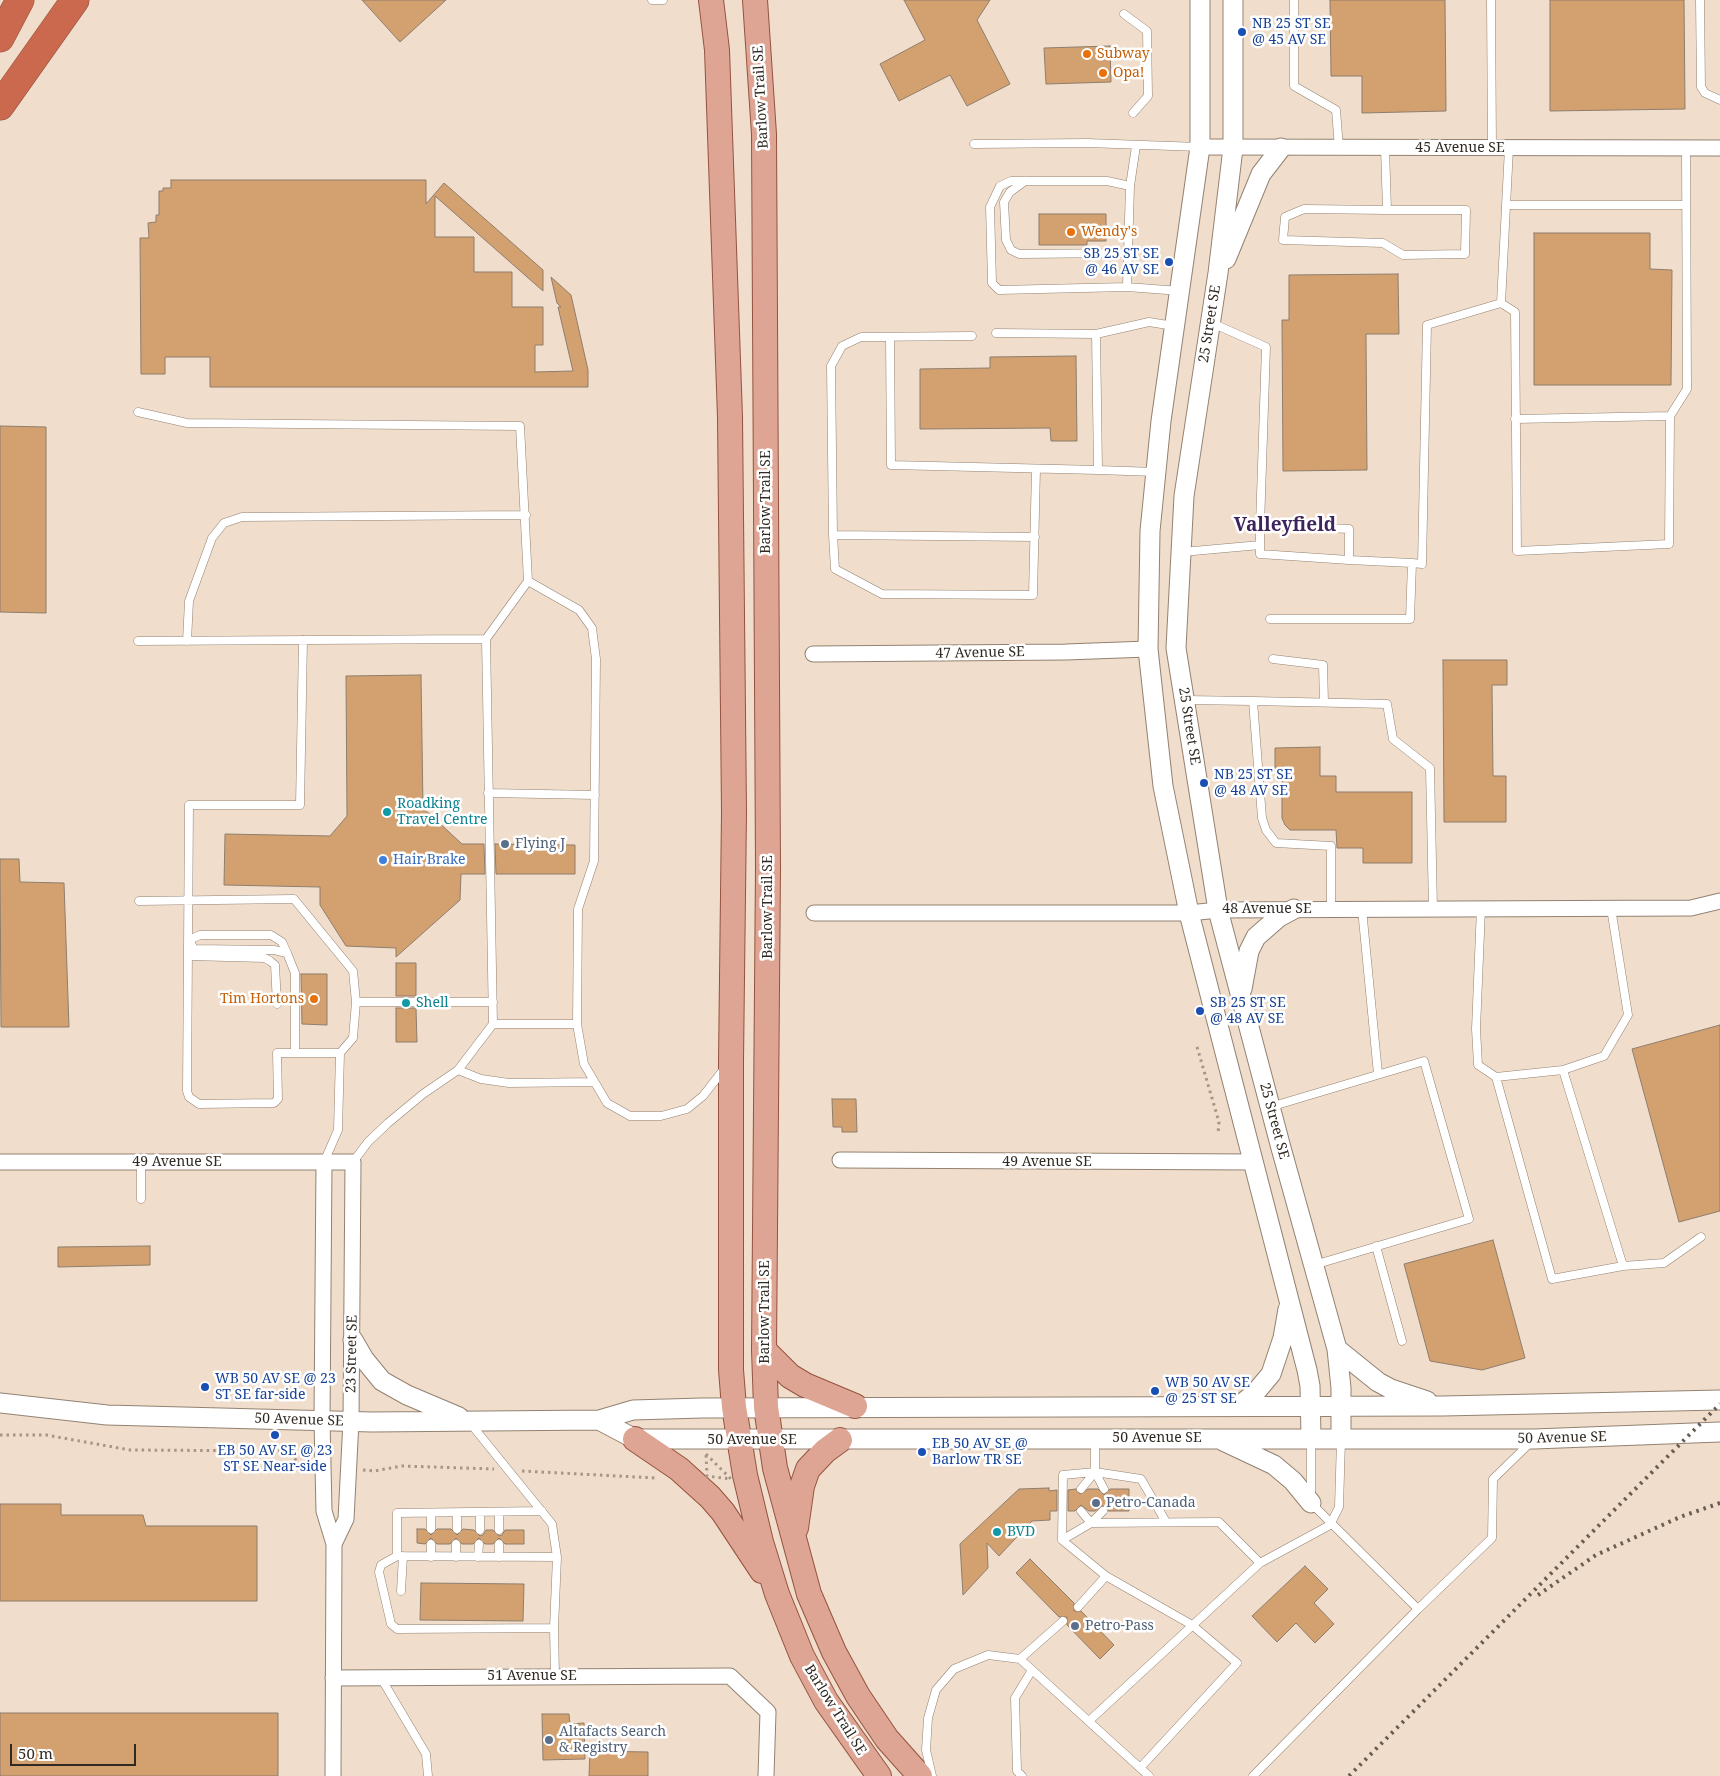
<!DOCTYPE html>
<style>
body{margin:0}
#map{position:relative;width:1720px;height:1776px;overflow:hidden;background:#f0ddcb;font-family:"Noto Serif",serif}
canvas{display:block}
.scale{position:absolute;left:10px;top:1744px;width:126px;height:22px;box-sizing:border-box;border:2px solid #312a23;border-top:0;padding-left:6px;font-size:15px;line-height:18px;white-space:nowrap;color:#312a23;-webkit-text-stroke:4px #fff;paint-order:stroke}
</style>
<div id="map">
<canvas width="1720" height="1776"></canvas>
<div class="scale">50 m</div>
</div>
<script>
const ctx = document.querySelector('canvas').getContext('2d');
ctx.lineJoin = 'round';
function fillPath(path, color) {
  ctx.fillStyle = color;
  ctx.fill(path, 'evenodd');
}
function shape(rows) {
  const path = new Path2D();
  for (const r of rows) {
    path.moveTo(r[0], r[1]);
    for (let i = 2; i < r.length; i += 2) path.lineTo(r[i], r[i + 1]);
  }
  return path;
}
function strokePath(path, color, width, dash) {
  ctx.strokeStyle = color;
  ctx.lineWidth = width;
  ctx.lineCap = dash ? 'butt' : 'round';
  ctx.setLineDash(dash || []);
  ctx.stroke(path);
}
function label(font, color, halo, rows, align = 'center') {
  ctx.font = font + ' "Noto Serif",serif';
  ctx.lineWidth = 5;
  ctx.setLineDash([]);
  ctx.textBaseline = 'middle';
  ctx.strokeStyle = halo;
  ctx.fillStyle = color;
  for (const [text, x, y, turn = 0] of rows) {
    ctx.save();
    ctx.translate(x, y);
    ctx.rotate((+turn || 0) * Math.PI / 180);
    ctx.textAlign = isNaN(turn) ? turn : align;
    if (halo) ctx.strokeText(text, 0, 0);
    ctx.fillText(text, 0, 0);
    ctx.restore();
  }
}
const building = shape([
 [362,0,446,0,400,42,362,0],
 [904,0,990,0,977,20,1010,84,967,106,950,75,899,101,880,64,925,40,904,0],
 [1330,0,1445,0,1446,111,1362,113,1362,76,1331,76,1330,0],
 [1550,0,1684,0,1685,109,1550,111,1550,0],
 [1110,46,1111,82,1046,84,1044,48,1110,46],
 [171,180,426,180,426,204,444,183,543,270,543,291,435,196,435,237,474,237,474,272,512,272,512,307,543,307,543,345,535,345,535,372,573,371,558,307,561,307,557,303,551,277,571,295,588,370,588,387,210,387,210,357,165,357,165,374,141,374,140,238,149,238,148,223,156,222,156,215,159,215,159,191,163,191,163,188,171,188,171,180],
 [1039,214,1106,214,1106,241,1087,241,1087,245,1039,245,1039,214],
 [1534,233,1650,233,1650,269,1672,270,1671,385,1534,385,1534,233],
 [1398,274,1399,334,1366,334,1367,470,1283,471,1282,320,1289,320,1289,275,1398,274],
 [1076,356,1077,441,1051,441,1050,428,920,429,920,369,990,368,990,357,1076,356],
 [0,426,46,427,46,613,0,612,0,426],
 [1443,660,1507,660,1507,685,1492,685,1493,776,1506,776,1506,822,1444,822,1443,660],
 [421,675,423,808,462,844,484,844,485,874,461,874,460,900,396,957,396,948,346,946,320,905,320,887,224,885,225,834,330,836,347,816,346,676,421,675],
 [1320,747,1320,776,1336,776,1336,792,1412,792,1412,863,1363,863,1363,848,1337,848,1336,830,1290,830,1285,825,1282,818,1282,772,1275,772,1275,748,1320,747],
 [495,844,575,845,575,874,496,874,495,844],
 [0,859,19,859,20,882,64,883,69,1027,1,1027,0,859],
 [396,963,416,963,416,996,396,996,396,963],
 [301,974,327,974,327,1025,302,1024,301,974],
 [396,1008,416,1008,417,1042,396,1042,396,1008],
 [1720,1025,1720,1211,1679,1222,1632,1049,1720,1025],
 [832,1099,856,1099,857,1132,842,1132,842,1127,833,1127,832,1099],
 [1493,1240,1525,1358,1482,1370,1430,1361,1404,1264,1493,1240],
 [150,1246,150,1265,58,1267,58,1247,150,1246],
 [1049,1488,1049,1491,1057,1490,1057,1511,1050,1511,1050,1520,1032,1521,999,1556,987,1543,988,1568,963,1595,960,1544,1019,1489,1049,1488],
 [1076,1489,1080,1494,1088,1489,1098,1489,1104,1495,1110,1489,1129,1489,1129,1511,1108,1511,1107,1507,1102,1506,1095,1511,1089,1511,1081,1505,1075,1511,1068,1511,1068,1490,1076,1489],
 [0,1504,61,1504,61,1515,143,1515,146,1526,257,1526,257,1601,0,1601,0,1504],
 [417,1529,425,1529,431,1535,437,1529,451,1529,457,1535,463,1529,474,1530,480,1536,483,1535,486,1530,493,1530,499,1536,502,1535,505,1530,524,1530,524,1544,505,1544,499,1538,493,1544,485,1544,479,1538,473,1544,462,1544,456,1538,450,1544,437,1544,431,1538,425,1544,417,1543,417,1529],
 [1030,1559,1074,1603,1074,1611,1081,1611,1114,1645,1100,1659,1067,1625,1067,1617,1059,1617,1016,1573,1030,1559],
 [1305,1566,1328,1589,1314,1603,1334,1624,1315,1643,1296,1623,1277,1642,1252,1616,1305,1566],
 [421,1583,524,1584,523,1621,420,1620,421,1583],
 [0,1713,278,1713,278,1776,0,1776,0,1713],
 [542,1714,569,1714,570,1724,584,1723,585,1759,543,1760,542,1714],
 [590,1751,648,1752,648,1776,589,1776,590,1751]
]);
fillPath(building, '#d3a16f');
strokePath(building, '#8e7d6d', 1);
const service = shape([
 [652,0,663,0],
 [1294,0,1294,86,1336,110,1339,148],
 [1491,0,1492,148],
 [1700,0,1701,87,1705,93,1720,100],
 [1124,14,1147,31,1148,96,1133,113],
 [974,144,1087,143,1200,147],
 [1385,148,1387,210,1304,209,1285,217,1283,240,1383,243,1403,255,1465,254,1466,210,1387,210],
 [1025,181,1010,192,1004,202,1006,240,1011,250,1019,254,1128,253],
 [1130,186,1107,181,1011,181,1000,186,990,207,992,283,999,290,1127,287,1180,291],
 [1506,205,1686,205],
 [1127,287,1130,186,1136,146],
 [1501,303,1515,312,1517,551,1669,544,1670,416,1687,389,1686,148],
 [1212,323,1266,347,1260,525],
 [996,333,1096,334,1098,470,1156,472],
 [1096,334,1149,322,1174,326],
 [972,336,861,337,842,346,831,366,833,535,835,569,882,594,1033,595,1036,469],
 [890,337,891,465,1098,470],
 [138,412,187,423,520,426,528,581,579,610,592,628,596,659,594,861,578,909,577,1024,493,1024],
 [1515,419,1670,416],
 [833,535,1035,537],
 [1182,552,1260,545],
 [1349,560,1349,529,1260,525,1260,554,1349,560,1412,563,1422,564,1427,325,1501,303,1509,148],
 [1270,619,1410,619,1412,563],
 [138,641,486,639,528,581],
 [187,641,189,601,212,538,224,523,242,517,526,515],
 [1273,659,1323,665,1324,702],
 [1185,700,1253,701,1262,818,1266,830,1276,843,1331,846,1331,909],
 [1253,701,1387,704,1393,739,1430,768,1433,909],
 [488,793,595,795],
 [139,901,294,899,353,971,356,1002,353,1038,340,1053,338,1130,324,1162],
 [1481,908,1476,1029,1478,1065,1496,1077,1563,1070,1604,1056,1628,1015,1611,908],
 [1362,909,1378,1074],
 [200,935,271,935,282,942,287,953,274,950,194,949,189,940,200,935],
 [287,953,295,973,295,1053,340,1053],
 [189,956,265,958,270,961,275,965,277,1004],
 [356,1002,493,1002],
 [577,1024,584,1064,607,1103,630,1116,661,1116,687,1109,703,1096,724,1069],
 [295,1053,277,1053,278,1099,274,1103,199,1104,189,1097,187,1091,189,805,300,805,303,640],
 [458,1070,481,1079,509,1083,594,1082],
 [1496,1077,1552,1279,1623,1266,1563,1070],
 [1270,1107,1424,1061,1469,1219,1314,1265],
 [353,1162,368,1142,388,1123,423,1094,458,1070,493,1024,486,639],
 [141,1199,141,1162],
 [1376,1246,1402,1341],
 [1623,1266,1664,1263,1701,1237],
 [470,1423,552,1524,557,1557,554,1628,555,1676],
 [1311,1439,1311,1503,1418,1609,1492,1538,1493,1479,1531,1442],
 [1095,1472,1104,1489],
 [1081,1489,1095,1472,1095,1439],
 [1081,1511,1091,1523,1219,1522,1260,1563,1330,1525,1339,1507,1341,1440],
 [431,1513,431,1529],
 [457,1529,457,1513],
 [480,1530,480,1513],
 [499,1530,499,1513],
 [1062,1540,1063,1475,1095,1472,1141,1479,1166,1522],
 [499,1544,499,1557],
 [397,1556,397,1513,542,1511],
 [431,1557,431,1544],
 [456,1557,456,1544],
 [478,1557,479,1544],
 [1106,1576,1192,1625,1237,1663,1140,1768],
 [401,1591,403,1556],
 [1078,1607,1106,1576,1062,1540,1091,1523,1103,1511],
 [554,1628,397,1629,391,1624,379,1572,381,1565,397,1556,557,1557],
 [1020,1659,1063,1621],
 [381,1678,426,1754,428,1776],
 [1089,1721,1260,1563],
 [932,1776,926,1750,928,1718,936,1690,954,1669,988,1655,1020,1659,1149,1776],
 [1022,1776,1017,1771,1015,1698,1032,1670],
 [1253,1776,1418,1609]
]);
const minor = shape([
 [1200,147,1720,148],
 [813,654,1066,652,1148,649],
 [814,913,1189,913,1218,910,1691,908,1720,901],
 [840,1160,1254,1162],
 [0,1162,353,1162,351,1421,346,1519,334,1544],
 [324,1162,322,1420,324,1511,334,1544,333,1776],
 [333,1678,730,1676,768,1712,766,1776]
]);
const tertiary = shape([
 [1200,0,1200,147,1161,421,1150,531,1148,649,1163,786,1189,913,1307,1370,1310,1386,1311,1438],
 [1233,0,1233,148,1218,273,1184,496,1176,648,1218,910,1281,1148,1337,1349,1341,1388,1341,1438],
 [1226,259,1261,174,1281,148],
 [1242,989,1249,951,1256,937,1279,917,1294,909],
 [353,1340,364,1359,382,1381,407,1395,459,1417],
 [1337,1349,1378,1382,1391,1389,1427,1401],
 [0,1403,107,1415,372,1422,599,1420,633,1410,702,1408,1443,1406,1720,1400],
 [1239,1406,1255,1393,1271,1374,1283,1338,1288,1309],
 [599,1420,635,1439,1534,1439,1720,1432],
 [1223,1441,1274,1465,1293,1481,1311,1503]
]);
const primary = shape([
 [711,0,717,50,730,417,734,812,731,1060,731,1370,734,1407,745,1475,761,1542,777,1594,802,1656,826,1701,879,1776],
 [755,0,764,134,768,867,764,1350,766,1407,775,1468,809,1594,834,1652,858,1696,887,1739,920,1776],
 [764,1350,790,1376,805,1385,855,1406],
 [635,1439,679,1469,710,1497,723,1512,762,1571],
 [796,1528,802,1486,808,1469,825,1451,840,1440]
]);
const motorway = shape([
 [0,38,20,0],
 [0,106,75,0]
]);
strokePath(service, '#938272', 9);
strokePath(minor, '#938272', 17);
strokePath(tertiary, '#938272', 21);
strokePath(primary, '#94533e', 26);
strokePath(motorway, '#94533e', 29);
strokePath(shape([
 [1197,1047,1219,1122,1218,1133],
 [0,1435,46,1435,130,1450,287,1451,300,1464,309,1465],
 [706,1454,731,1479,707,1476,706,1454],
 [363,1470,374,1471,402,1466,494,1469],
 [522,1471,656,1478]
]), '#a59689', 3, [2.5, 4]);
strokePath(service, '#fff', 8);
strokePath(minor, '#fff', 15);
strokePath(tertiary, '#fff', 19);
strokePath(primary, '#dfa594', 24);
strokePath(motorway, '#ca694d', 28);
strokePath(shape([
 [1538,1595,1596,1555,1680,1517,1720,1503],
 [1349,1776,1720,1404]
]), '#685d53', 4, [2.5, 5]);
for (const [x, y, r, color] of [
 [1242,32,5,"#1a4fb4"],
 [1087,54,5,"#e8710a"],
 [1103,73,5,"#e8710a"],
 [1071,232,5,"#e8710a"],
 [1169,262,5,"#1a4fb4"],
 [1204,783,5,"#1a4fb4"],
 [387,812,5,"#0f9aa8"],
 [505,844,5,"#5c6f8a"],
 [383,860,5,"#3f7fe0"],
 [314,999,5,"#e8710a"],
 [406,1003,5,"#0f9aa8"],
 [1200,1011,5,"#1a4fb4"],
 [205,1387,5,"#1a4fb4"],
 [1155,1391,5,"#1a4fb4"],
 [275,1435,5,"#1a4fb4"],
 [922,1452,5,"#1a4fb4"],
 [1096,1503,5,"#5c6f8a"],
 [997,1532,5,"#0f9aa8"],
 [1075,1626,5,"#5c6f8a"],
 [549,1740,5,"#5c6f8a"]
]) {
  const dot = new Path2D();
  dot.arc(x, y, r, 0, 2 * Math.PI);
  ctx.fillStyle = color;
  ctx.fill(dot);
  strokePath(dot, '#fff', 2);
}
label('14px', '#164399', '#fff', [
 ["NB 25 ST SE",1252,24],
 ["@ 45 AV SE",1252,40],
 ["SB 25 ST SE",1159,254,"right"],
 ["@ 46 AV SE",1159,270,"right"],
 ["NB 25 ST SE",1214,775],
 ["@ 48 AV SE",1214,791],
 ["SB 25 ST SE",1210,1003],
 ["@ 48 AV SE",1210,1019],
 ["WB 50 AV SE @ 23",215,1379],
 ["ST SE far-side",215,1395],
 ["WB 50 AV SE",1165,1383],
 ["@ 25 ST SE",1165,1399],
 ["EB 50 AV SE @",932,1444],
 ["Barlow TR SE",932,1460],
 ["EB 50 AV SE @ 23",275,1451,"center"],
 ["ST SE Near-side",275,1467,"center"]
], 'left');
label('14px', '#c56008', '#fff', [
 ["Subway",1097,54],
 ["Opa!",1113,73],
 ["Wendy's",1081,232],
 ["Tim Hortons",304,999,"right"]
], 'left');
label('14px', '#312a23', '#fff', [
 ["Barlow Trail SE",761,97,-93],
 ["45 Avenue SE",1460,148],
 ["25 Street SE",1210,324,-81],
 ["Barlow Trail SE",766,502,-90],
 ["47 Avenue SE",980,653,-1],
 ["25 Street SE",1189,726,81],
 ["Barlow Trail SE",768,907,-90],
 ["48 Avenue SE",1267,909],
 ["25 Street SE",1274,1121,75],
 ["49 Avenue SE",177,1162],
 ["49 Avenue SE",1047,1162],
 ["Barlow Trail SE",765,1312,-90],
 ["23 Street SE",352,1354,-89],
 ["50 Avenue SE",299,1420,2],
 ["50 Avenue SE",1157,1438],
 ["50 Avenue SE",1562,1438,-1],
 ["50 Avenue SE",752,1440],
 ["51 Avenue SE",532,1676],
 ["Barlow Trail SE",835,1710,58]
]);
label('14px', '#0d838f', '#fff', [
 ["Roadking",397,804],
 ["Travel Centre",397,820],
 ["Shell",416,1003],
 ["BVD",1007,1532]
], 'left');
label('14px', '#4e5e75', '#fff', [
 ["Flying J",515,844],
 ["Petro-Canada",1106,1503],
 ["Petro-Pass",1085,1626],
 ["Altafacts Search",559,1732],
 ["& Registry",559,1748]
], 'left');
label('14px', '#366cbe', '#fff', [
 ["Hair Brake",393,860]
], 'left');
label('bold 19px', '#3d245e', '#fff', [
 ["Valleyfield",1285,526]
]);
</script>
